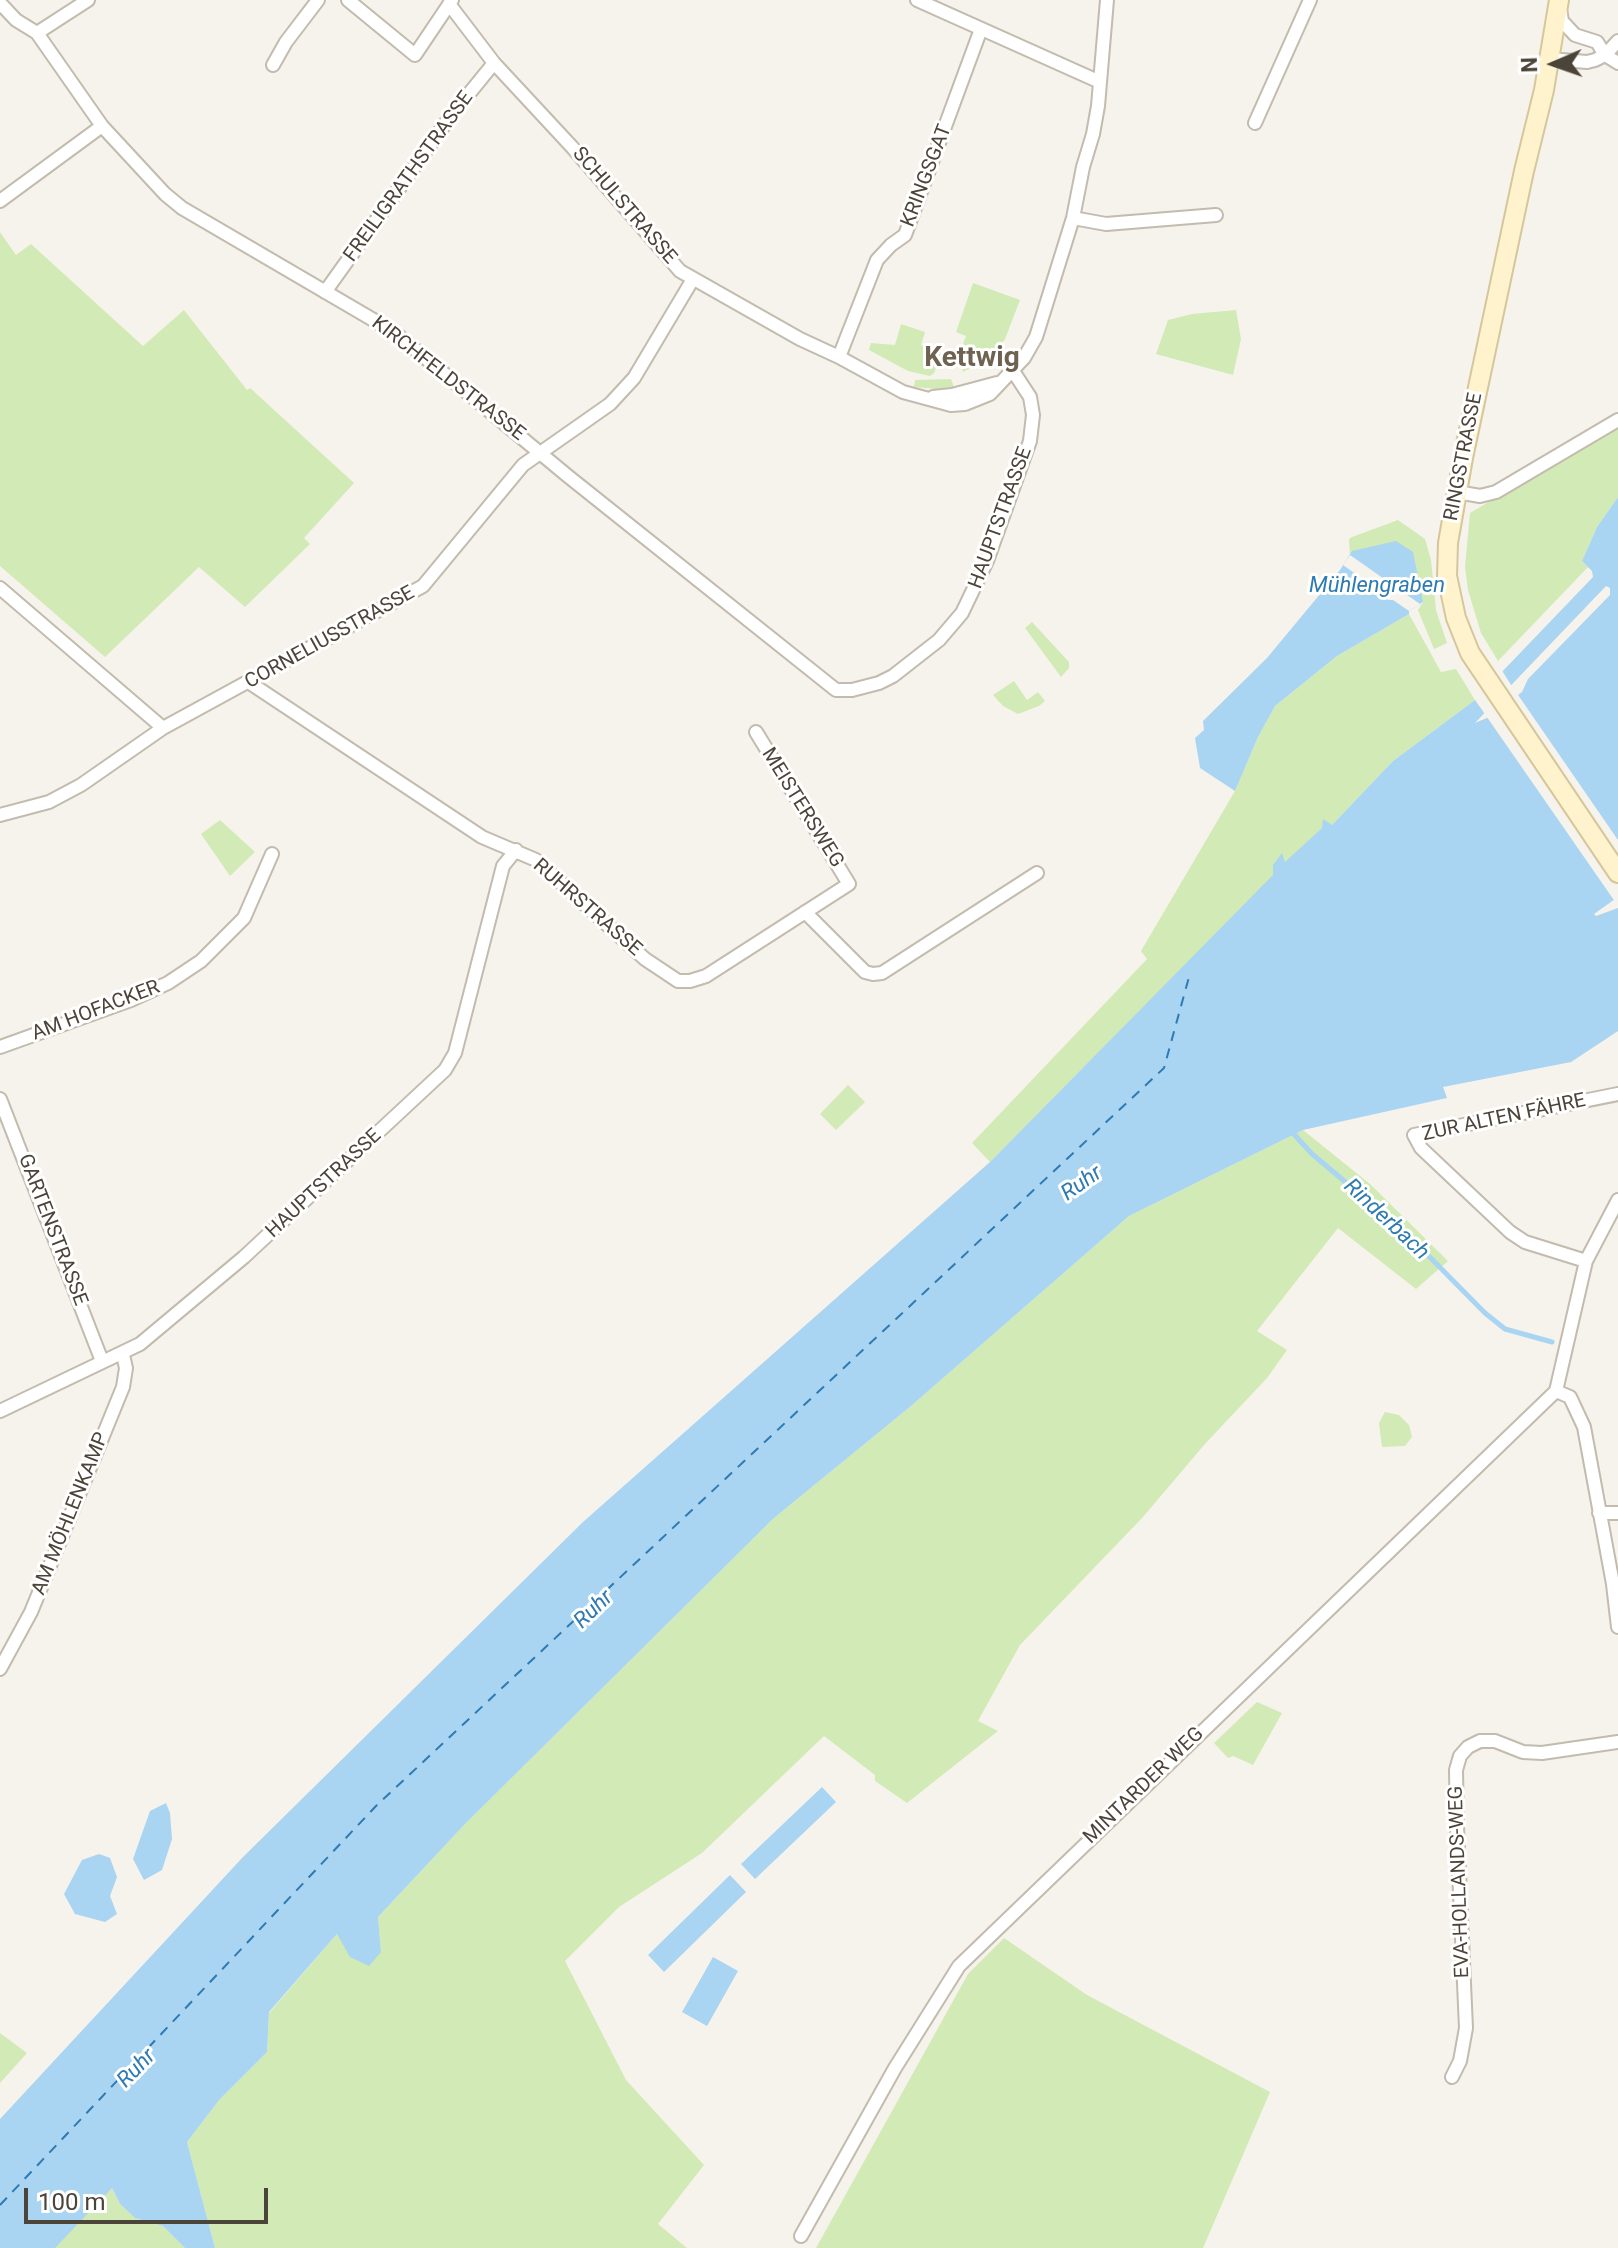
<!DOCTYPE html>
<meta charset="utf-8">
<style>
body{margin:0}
#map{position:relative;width:1618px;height:2248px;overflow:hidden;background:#f6f3ec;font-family:Roboto,sans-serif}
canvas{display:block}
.north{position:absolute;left:1514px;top:24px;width:80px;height:80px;-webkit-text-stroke:6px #fff;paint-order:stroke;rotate:268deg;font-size:22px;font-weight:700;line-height:32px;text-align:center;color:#4b4439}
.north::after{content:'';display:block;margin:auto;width:28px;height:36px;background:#4b4439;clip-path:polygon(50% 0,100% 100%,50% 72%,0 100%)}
.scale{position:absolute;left:24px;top:2188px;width:244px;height:36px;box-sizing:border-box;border:4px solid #4b4439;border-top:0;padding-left:10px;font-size:24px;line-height:28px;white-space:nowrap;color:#4b4439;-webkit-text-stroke:6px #fff;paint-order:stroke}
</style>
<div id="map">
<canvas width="1618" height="2248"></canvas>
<div class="north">N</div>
<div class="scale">100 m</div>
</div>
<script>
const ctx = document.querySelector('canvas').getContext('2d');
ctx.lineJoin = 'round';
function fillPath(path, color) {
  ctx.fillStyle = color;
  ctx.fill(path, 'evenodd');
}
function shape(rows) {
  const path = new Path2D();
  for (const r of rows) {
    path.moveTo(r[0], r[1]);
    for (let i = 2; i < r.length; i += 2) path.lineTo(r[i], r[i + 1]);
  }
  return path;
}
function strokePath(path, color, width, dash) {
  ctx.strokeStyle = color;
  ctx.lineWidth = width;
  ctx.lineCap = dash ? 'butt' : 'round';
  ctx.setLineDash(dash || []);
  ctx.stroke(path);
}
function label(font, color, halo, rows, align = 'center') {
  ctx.font = font + ' Roboto,sans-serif';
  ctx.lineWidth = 6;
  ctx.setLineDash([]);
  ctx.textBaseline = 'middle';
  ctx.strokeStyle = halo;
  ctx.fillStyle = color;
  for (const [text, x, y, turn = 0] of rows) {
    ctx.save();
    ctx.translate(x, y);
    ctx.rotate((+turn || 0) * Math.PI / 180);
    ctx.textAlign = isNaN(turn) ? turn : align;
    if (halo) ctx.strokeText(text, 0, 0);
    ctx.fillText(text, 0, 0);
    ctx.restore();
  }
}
fillPath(shape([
 [0,232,16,255,31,244,143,346,184,310,247,390,250,388,354,483,304,538,310,544,245,607,199,567,105,657,0,566],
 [973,283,1020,300,1005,339,994,355,963,372,959,355,966,336,956,332],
 [1236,310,1241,339,1233,375,1156,354,1168,320,1192,314],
 [901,324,925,332,921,345,942,353,934,373,930,376,908,371,869,350,871,343,895,345],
 [951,379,954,387,937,389,914,387,915,380],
 [1618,426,1618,497,1597,527,1582,561,1588,567,1498,661,1481,633,1468,590,1465,567,1470,513],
 [1398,520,1425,539,1431,560,1436,610,1447,643,1434,649,1418,610,1423,602,1352,551,1350,555,1349,539,1352,537],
 [1409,614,1441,672,1456,669,1475,700,1393,761,1331,826,1324,820,1322,828,1285,863,1282,854,1274,875,990,1162,972,1143,1147,959,1141,951,1235,791,1258,737,1275,706,1337,656],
 [1032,622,1069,662,1069,668,1061,677,1025,628],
 [1014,681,1027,700,1038,692,1045,701,1039,706,1018,714,1003,706,993,695],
 [220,820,255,852,230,876,201,834],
 [848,1085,865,1102,836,1130,820,1114],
 [1303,1130,1370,1184,1448,1261,1416,1289,1338,1228,1257,1331,1287,1350,1267,1378,1204,1445,1143,1517,1020,1645,978,1721,998,1731,907,1803,875,1781,875,1775,824,1736,702,1853,619,1907,565,1961,626,2080,704,2165,658,2224,687,2248,215,2248,187,2142,220,2099,267,2052,269,2013,338,1933,381,1952,378,1917,465,1824,774,1518,911,1406,1129,1216],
 [1385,1412,1399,1415,1409,1425,1412,1437,1405,1446,1382,1447,1379,1423],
 [1257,1702,1282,1713,1253,1765,1233,1756,1228,1758,1214,1743],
 [1004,1938,1087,1995,1270,2092,1203,2248,816,2248,968,1974],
 [0,2033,27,2053,0,2083],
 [112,2188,120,2204,135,2218,163,2226,185,2248,0,2248,0,2208,104,2196]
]), '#d2eab5');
fillPath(shape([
 [1618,497,1618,897,1594,914,1596,916,1618,908,1618,1031,1571,1062,1443,1087,1447,1098,1303,1130,1129,1216,911,1406,774,1518,465,1824,378,1917,381,1952,369,1966,350,1957,337,1934,269,2012,267,2052,220,2099,187,2142,215,2248,185,2248,163,2226,135,2218,120,2204,112,2188,55,2248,0,2248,0,2119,243,1857,583,1522,990,1162,1273,875,1273,865,1282,853,1285,862,1322,828,1323,819,1332,825,1393,761,1475,700,1593,577,1592,571,1582,561,1597,527],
 [1606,586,1610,588,1610,595,1528,679,1522,692,1489,717,1475,723],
 [1396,541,1413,552,1423,602,1409,611,1409,614,1337,656,1275,706,1258,737,1235,791,1200,768,1195,738,1204,730,1203,721,1267,658,1340,570,1352,551],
 [822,1787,836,1802,755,1879,741,1864],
 [166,1803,170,1813,172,1839,162,1870,144,1880,133,1859,150,1811],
 [99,1854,110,1858,117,1877,110,1896,117,1914,105,1922,75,1914,64,1894,82,1860],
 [730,1875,746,1892,664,1972,648,1955],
 [713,1957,738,1971,707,2026,682,2012]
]), '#a9d4f2');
fillPath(shape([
 [1350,555,1420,604,1409,611,1393,600,1388,600,1385,594,1366,581,1359,581,1357,575,1343,565],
 [1501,669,1513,688,1493,709,1516,692,1618,840,1618,906,1473,697]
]), '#f6f3ec');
strokePath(shape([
 [1292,1132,1312,1154,1405,1232,1485,1313,1505,1329,1552,1342]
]), '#a9d4f2', 5);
strokePath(shape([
 [0,2205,376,1806,1164,1068,1189,977]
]), '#2e7ab2', 2, [10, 8]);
const street = shape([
 [348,0,415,55,452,0],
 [917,0,1100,82],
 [0,3,16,20,37,33,102,126,165,194,182,208,394,332,569,477,836,690,852,690,879,683,893,676,939,640,962,613,987,561,1030,441,1033,415,1030,397,1013,371],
 [449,4,494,63,572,147,680,271,800,339,839,357,903,392,951,405,965,404,990,394,1024,358,1036,337,1073,218,1083,167,1093,134,1098,106,1107,0],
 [1560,9,1562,21,1575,35,1597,42,1605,55,1618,63],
 [37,33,88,0],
 [1549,59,1587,62,1595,60,1605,55,1618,41],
 [273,65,286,42,318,0],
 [1255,123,1310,0],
 [0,201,102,126],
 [1073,218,1106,224,1216,215],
 [325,292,450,117,494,63],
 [839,357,877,260,891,245,905,235,981,29],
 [933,397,952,395,997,383],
 [1457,492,1480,496,1496,492,1618,420],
 [0,588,163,728],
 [250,683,482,837,536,860,645,959,678,981,690,981,706,976,849,884,756,732],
 [0,815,49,802,81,785,163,728,423,586,523,465,610,404,634,378,693,279],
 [805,912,865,972,873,974,882,973,1037,873],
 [0,1047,131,1000,168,983,201,961,244,918,272,854],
 [0,1099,102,1361],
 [1586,1261,1525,1242,1510,1232,1421,1148,1414,1135,1618,1094],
 [1556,1391,1570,1397,1584,1427,1613,1584,1618,1627],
 [1556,1391,1586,1261,1618,1200],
 [0,1411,140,1344,244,1257,445,1070,455,1053,503,866,516,850],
 [1599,1513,1618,1513],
 [0,1669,31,1612,123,1387,126,1368,123,1355],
 [1452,2077,1460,2061,1466,2028,1457,1826,1456,1770,1460,1756,1468,1747,1480,1741,1495,1741,1523,1752,1542,1753,1618,1742],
 [801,2236,895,2068,959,1966,1556,1391]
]);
const secondary = shape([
 [1559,0,1544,90,1524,171,1463,458,1448,543,1447,576,1456,618,1470,653,1618,873]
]);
strokePath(street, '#c2bbae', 16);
strokePath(secondary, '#d6c79b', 22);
strokePath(street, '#fff', 12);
strokePath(secondary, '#fff3cd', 18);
label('20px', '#4b4439', '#fff', [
 ["KRINGSGAT",927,176,-69],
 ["FREILIGRATHSTRASSE",409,177,-54],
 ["SCHULSTRASSE",624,206,49],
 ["KIRCHFELDSTRASSE",448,379,38],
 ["RINGSTRASSE",1464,457,-79],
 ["HAUPTSTRASSE",1001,518,-70],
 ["CORNELIUSSTRASSE",330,638,-29],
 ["MEISTERSWEG",802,808,58],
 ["RUHRSTRASSE",587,908,41],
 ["AM HOFACKER",96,1011,-21],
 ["ZUR ALTEN FÄHRE",1504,1118,-12],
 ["HAUPTSTRASSE",324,1184,-43],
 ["GARTENSTRASSE",52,1230,69],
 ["AM MÖHLENKAMP",71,1514,-68],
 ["MINTARDER WEG",1144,1786,-44],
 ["EVA-HOLLANDS-WEG",1460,1882,-92]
]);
label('italic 22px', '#2e7ab2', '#fff', [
 ["Mühlengraben",1377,586],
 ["Ruhr",1082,1184,-35],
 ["Rinderbach",1386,1220,43],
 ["Ruhr",594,1610,-44],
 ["Ruhr",137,2069,-46]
]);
label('bold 28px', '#6e6250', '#fff', [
 ["Kettwig",972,359]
]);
</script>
